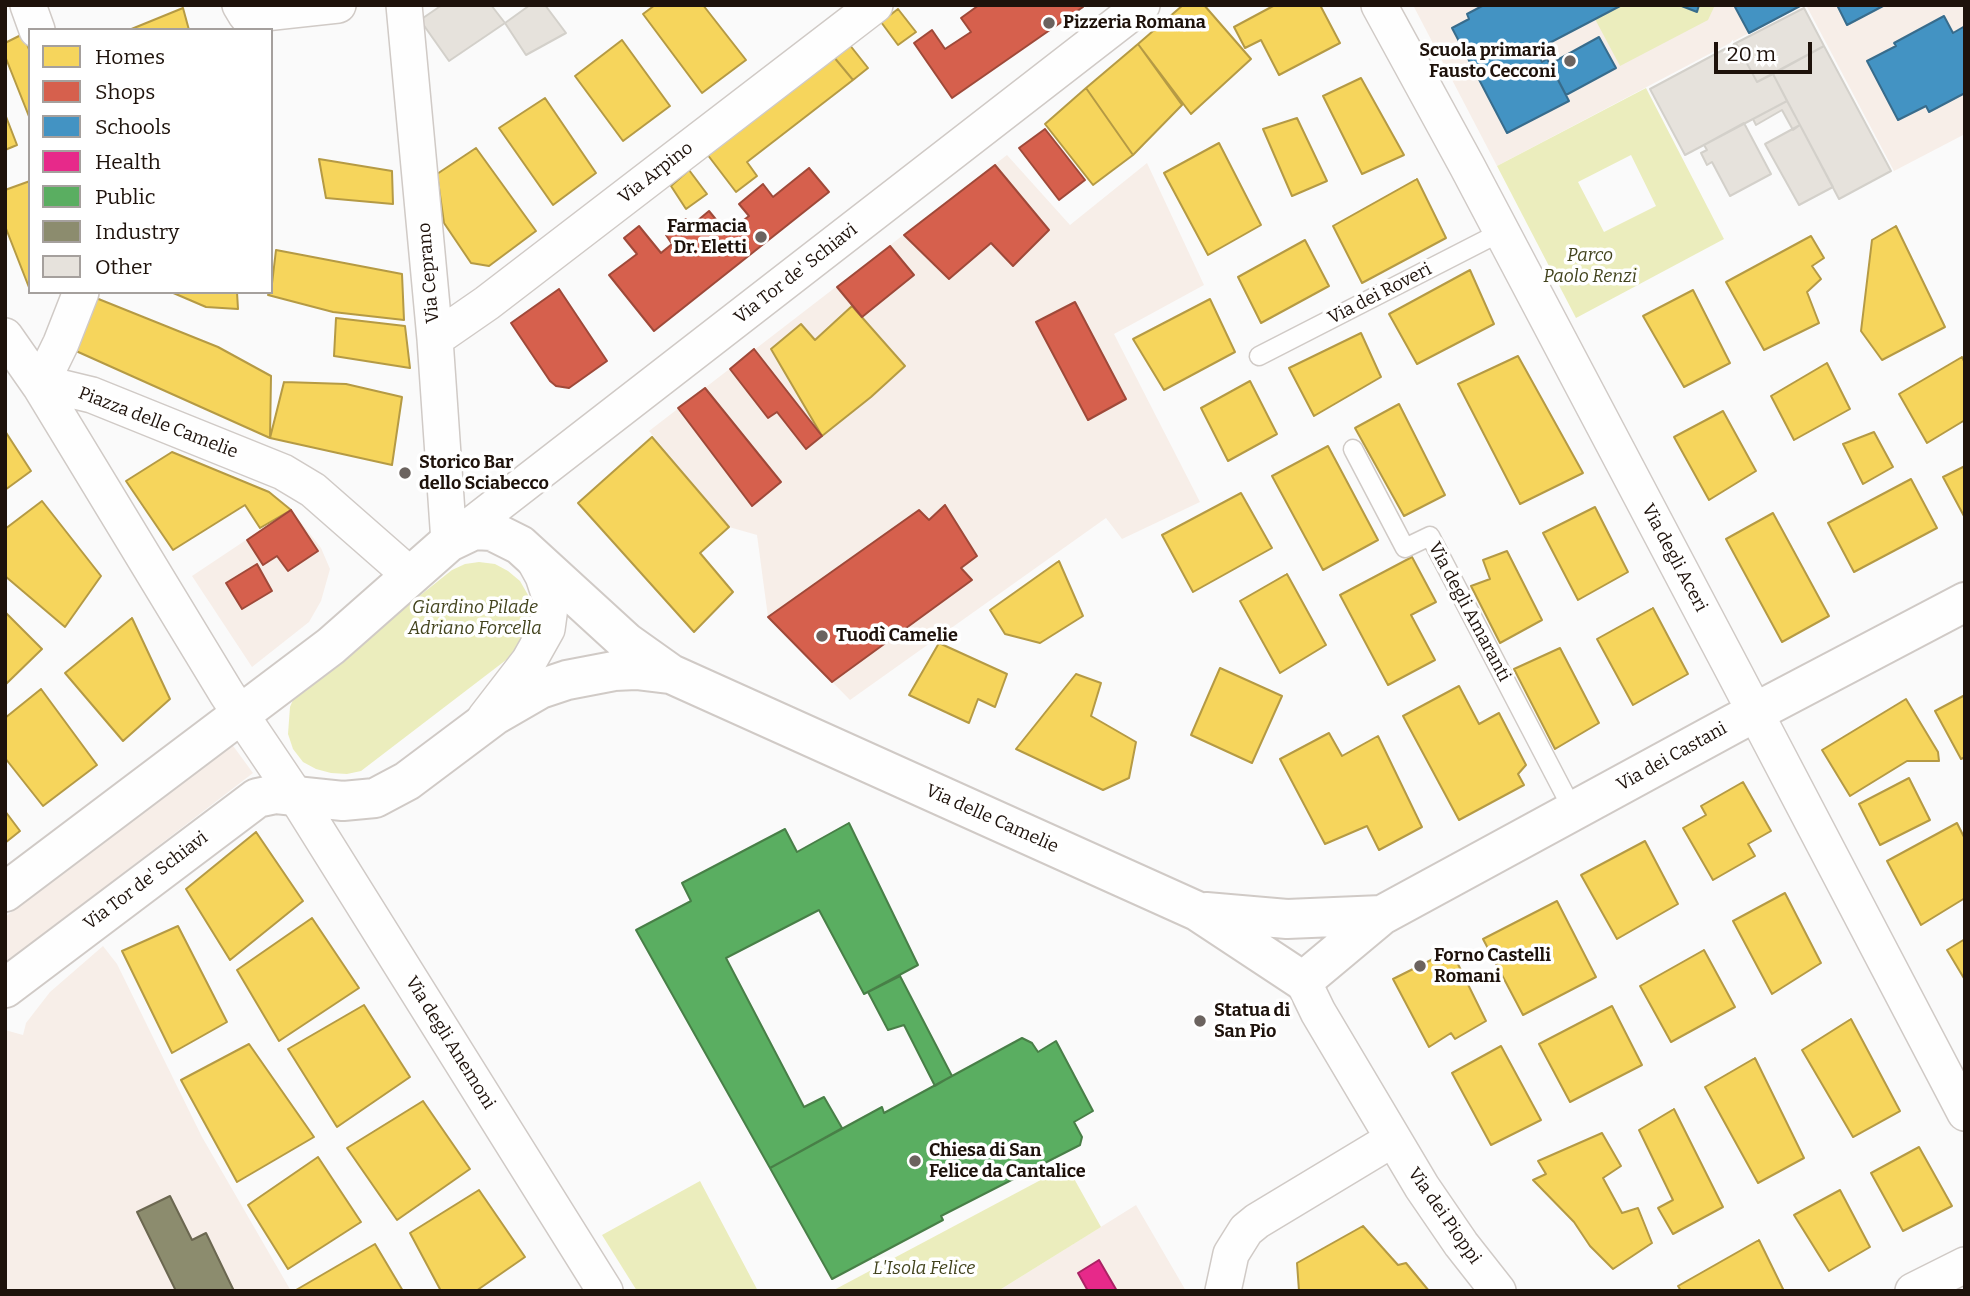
<!DOCTYPE html>
<meta charset="utf-8">
<style>
body{margin:0}
#map{position:relative;width:1970px;height:1296px;overflow:hidden;background:#fafafa;font-family:Bitter,serif}
canvas{display:block}
.frame{position:absolute;inset:0;border:7px solid #1e120b;pointer-events:none}
.legend{position:absolute;left:28px;top:28px;width:245px;height:266px;box-sizing:border-box;background:#fff;border:2px solid #a5a09d;margin:0;padding:9px 12px;list-style:none;font-size:21px;color:#1e120b}
.legend li{display:flex;align-items:center;gap:14px;height:35px}
.legend b{width:35px;border:2px solid #a5a09d}
.scale{position:absolute;left:1714px;top:42px;width:98px;height:32px;box-sizing:border-box;border:4px solid #1e120b;border-top:0;padding-left:9px;font-size:21px;line-height:24px;white-space:nowrap;color:#1e120b;-webkit-text-stroke:5px #fff;paint-order:stroke}
</style>
<div id="map">
<canvas width="1970" height="1296"></canvas>
<div class="frame"></div>
<ul class="legend">
<li><b style="height:19px;background:#f6d55c"></b>Homes</li>
<li><b style="height:19px;background:#d6604d"></b>Shops</li>
<li><b style="height:19px;background:#4393c3"></b>Schools</li>
<li><b style="height:19px;background:#e7298a"></b>Health</li>
<li><b style="height:19px;background:#5aae61"></b>Public</li>
<li><b style="height:19px;background:#8c8c6e"></b>Industry</li>
<li><b style="height:19px;background:#e6e2dc"></b>Other</li>
</ul>
<div class="scale">20 m</div>
</div>
<script>
const ctx = document.querySelector('canvas').getContext('2d');
ctx.lineJoin = 'round';
function fillPath(path, color) {
  ctx.fillStyle = color;
  ctx.fill(path, 'evenodd');
}
function shape(rows) {
  const path = new Path2D();
  for (const r of rows) {
    path.moveTo(r[0], r[1]);
    for (let i = 2; i < r.length; i += 2) path.lineTo(r[i], r[i + 1]);
  }
  return path;
}
function strokePath(path, color, width, dash) {
  ctx.strokeStyle = color;
  ctx.lineWidth = width;
  ctx.lineCap = dash ? 'butt' : 'round';
  ctx.setLineDash(dash || []);
  ctx.stroke(path);
}
function label(font, color, halo, rows, align = 'center') {
  ctx.font = font + ' Bitter,serif';
  ctx.lineWidth = 7;
  ctx.setLineDash([]);
  ctx.textBaseline = 'middle';
  ctx.strokeStyle = halo;
  ctx.fillStyle = color;
  for (const [text, x, y, turn = 0] of rows) {
    ctx.save();
    ctx.translate(x, y);
    ctx.rotate((+turn || 0) * Math.PI / 180);
    ctx.textAlign = isNaN(turn) ? turn : align;
    if (halo) ctx.strokeText(text, 0, 0);
    ctx.fillText(text, 0, 0);
    ctx.restore();
  }
}
fillPath(shape([
 [1413,5,1739,5,1735,8,1749,33,1497,166],
 [1806,5,1965,5,1965,134,1894,171],
 [1007,155,1070,225,1147,163,1204,285,1114,334,1200,502,1122,539,1106,518,850,700,768,617,757,535,729,527,649,431],
 [291,510,321,548,330,569,321,601,309,622,252,667,192,576],
 [231,743,253,773,5,964,5,917],
 [103,946,117,964,202,1137,291,1291,5,1291,5,1030,23,1035,26,1023,50,992],
 [1136,1205,1186,1291,998,1291]
]), '#f7eee8');
fillPath(shape([
 [1622,5,1715,5,1708,20,1620,66,1595,19],
 [1646,88,1724,239,1576,318,1497,166],
 [1631,155,1656,206,1604,232,1578,182],
 [479,562,495,564,508,571,520,581,528,595,532,611,531,629,510,657,361,771,347,774,331,773,316,769,303,762,293,749,288,734,290,707,295,695,452,570,465,564],
 [1067,1166,1101,1227,998,1291,832,1291],
 [700,1181,758,1291,637,1291,602,1235]
]), '#ebedbd');
const homes = shape([
 [655,5,703,5,746,60,702,93,643,14,655,5],
 [1183,5,1204,5,1251,59,1191,114,1138,44,1183,5],
 [1275,5,1320,5,1340,43,1279,75,1261,40,1245,48,1234,27,1275,5],
 [183,8,189,30,129,30,183,8],
 [898,9,916,32,898,45,881,22,898,9],
 [23,34,30,52,30,119,5,56,5,43,23,34],
 [622,40,670,106,623,141,575,76,622,40],
 [849,44,868,68,853,80,833,56,849,44],
 [1138,44,1182,105,1133,155,1086,88,1138,44],
 [833,56,853,80,747,162,757,176,736,192,707,154,833,56],
 [1361,78,1404,155,1362,174,1323,96,1361,78],
 [1086,88,1133,155,1093,185,1045,124,1086,88],
 [545,98,596,173,553,205,499,128,545,98],
 [5,114,17,145,5,150,5,114],
 [1297,118,1327,181,1292,196,1263,129,1297,118],
 [1219,143,1261,225,1208,255,1164,173,1219,143],
 [476,148,536,231,489,266,471,263,444,223,437,174,476,148],
 [319,159,392,171,393,204,326,198,319,159],
 [689,170,707,194,686,209,671,186,689,170],
 [1417,179,1446,238,1362,283,1333,226,1417,179],
 [30,181,30,290,5,226,5,190,30,181],
 [1896,226,1945,327,1882,360,1861,331,1872,240,1896,226],
 [1811,236,1824,258,1812,266,1821,279,1807,292,1819,323,1764,350,1726,282,1811,236],
 [1305,240,1329,286,1261,323,1238,277,1305,240],
 [276,250,402,274,404,320,333,312,268,295,271,292,276,250],
 [1470,270,1494,324,1417,364,1389,314,1470,270],
 [1693,290,1730,363,1684,387,1643,316,1693,290],
 [171,292,237,292,238,309,206,307,171,292],
 [96,298,218,347,271,376,270,438,76,351,96,298],
 [1210,299,1235,352,1164,390,1133,339,1210,299],
 [852,306,905,366,871,397,822,436,771,349,801,324,815,340,852,306],
 [336,318,405,326,410,368,334,356,336,318],
 [1361,333,1381,377,1314,416,1289,368,1361,333],
 [1518,356,1583,473,1520,504,1458,384,1518,356],
 [1962,357,1965,363,1965,420,1927,443,1899,394,1962,357],
 [1827,363,1850,409,1794,440,1771,396,1827,363],
 [1250,381,1277,434,1228,461,1201,408,1250,381],
 [284,382,346,384,402,397,392,465,270,438,284,382],
 [1399,404,1445,495,1404,516,1355,428,1399,404],
 [1723,411,1756,471,1709,500,1674,437,1723,411],
 [5,431,31,471,5,490,5,431],
 [1874,432,1893,467,1863,484,1843,444,1874,432],
 [652,437,729,527,700,553,733,592,694,632,578,503,652,437],
 [1328,446,1378,540,1323,570,1272,476,1328,446],
 [172,452,269,492,291,510,260,528,245,505,173,550,126,481,172,452],
 [1965,466,1965,518,1943,477,1965,466],
 [1911,479,1937,528,1854,572,1828,523,1911,479],
 [1241,493,1272,548,1193,592,1162,535,1241,493],
 [42,501,101,576,65,627,5,576,5,529,42,501],
 [1595,507,1628,572,1578,600,1543,533,1595,507],
 [1773,513,1829,616,1782,642,1726,539,1773,513],
 [1507,551,1542,620,1500,643,1471,586,1490,579,1483,560,1507,551],
 [1412,557,1436,602,1411,615,1435,660,1388,685,1340,595,1412,557],
 [1059,561,1083,616,1040,643,1005,634,990,610,1059,561],
 [1287,574,1326,645,1280,673,1240,601,1287,574],
 [1653,608,1688,674,1633,705,1597,639,1653,608],
 [5,612,42,649,5,685,5,612],
 [132,618,170,699,123,741,65,673,132,618],
 [939,643,1007,674,995,707,978,699,969,723,909,695,939,643],
 [1560,648,1599,723,1555,749,1514,669,1560,648],
 [1220,668,1282,696,1252,763,1191,735,1220,668],
 [1076,674,1101,683,1091,716,1136,742,1129,778,1103,790,1016,749,1076,674],
 [1459,686,1479,724,1499,713,1526,765,1518,774,1524,785,1459,820,1403,716,1459,686],
 [41,689,97,765,43,806,5,758,5,718,41,689],
 [1965,695,1965,757,1961,759,1935,711,1965,695],
 [1906,699,1938,752,1939,761,1907,761,1850,796,1822,750,1906,699],
 [1329,733,1342,756,1378,736,1422,827,1379,850,1367,826,1325,844,1280,759,1329,733],
 [1909,778,1930,820,1880,845,1859,804,1909,778],
 [1743,782,1771,831,1748,844,1755,856,1713,880,1683,828,1706,815,1701,806,1743,782],
 [5,811,20,831,5,843,5,811],
 [1957,823,1965,839,1965,898,1921,925,1887,861,1957,823],
 [256,832,303,901,230,960,186,889,256,832],
 [1645,841,1678,904,1617,939,1581,875,1645,841],
 [1785,893,1821,963,1772,994,1733,921,1785,893],
 [1557,901,1596,977,1523,1015,1483,939,1557,901],
 [312,918,359,988,279,1041,237,970,312,918],
 [178,926,227,1022,172,1053,122,951,178,926],
 [1965,939,1965,980,1947,950,1965,939],
 [1451,950,1486,1021,1455,1039,1451,1033,1429,1047,1393,979,1451,950],
 [1704,950,1735,1007,1671,1042,1640,986,1704,950],
 [364,1005,410,1077,337,1127,288,1049,364,1005],
 [1612,1006,1642,1065,1570,1102,1539,1044,1612,1006],
 [1851,1019,1900,1111,1853,1137,1802,1050,1851,1019],
 [249,1044,314,1137,237,1182,181,1080,249,1044],
 [1501,1046,1541,1120,1491,1145,1452,1073,1501,1046],
 [1755,1058,1804,1158,1758,1183,1705,1087,1755,1058],
 [423,1101,470,1169,397,1220,347,1148,423,1101],
 [1674,1109,1723,1207,1673,1234,1658,1208,1673,1200,1639,1130,1674,1109],
 [1602,1133,1621,1166,1603,1178,1622,1213,1638,1208,1652,1243,1613,1269,1590,1246,1574,1222,1533,1180,1546,1174,1538,1161,1602,1133],
 [1919,1147,1952,1206,1903,1231,1871,1173,1919,1147],
 [318,1157,361,1222,288,1269,248,1205,318,1157],
 [479,1190,525,1257,476,1291,441,1291,410,1233,479,1190],
 [1840,1190,1870,1247,1829,1271,1794,1215,1840,1190],
 [1363,1226,1398,1265,1406,1263,1429,1291,1299,1291,1297,1263,1363,1226],
 [1759,1240,1784,1291,1681,1291,1678,1286,1759,1240],
 [375,1244,403,1291,297,1291,296,1290,375,1244]
]);
fillPath(homes, '#f6d55c');
strokePath(homes, '#b59a44', 2);
const shops = shape([
 [979,5,1082,5,1083,7,952,98,914,43,932,30,945,49,971,32,961,18,979,5],
 [1045,129,1085,180,1059,200,1019,148,1045,129],
 [995,165,1049,230,1013,266,991,243,949,279,904,235,995,165],
 [809,168,829,192,654,331,609,275,637,254,624,238,639,226,661,253,672,244,666,235,686,219,691,226,709,211,727,233,749,216,739,204,763,184,773,197,809,168],
 [890,246,914,275,862,317,837,287,890,246],
 [559,289,607,361,569,388,556,386,550,381,511,323,559,289],
 [1075,302,1126,399,1088,420,1036,322,1075,302],
 [754,349,822,436,806,449,777,412,768,418,730,369,754,349],
 [705,388,781,482,752,506,678,408,705,388],
 [945,505,977,556,961,568,972,580,832,682,768,617,919,510,929,520,945,505],
 [291,510,318,551,288,571,277,556,263,565,247,540,291,510],
 [257,564,272,591,242,609,226,583,257,564]
]);
fillPath(shops, '#d6604d');
strokePath(shops, '#9f4939', 2);
const schools = shape([
 [1484,5,1622,5,1536,50,1542,62,1547,59,1569,101,1507,133,1452,28,1469,19,1467,14,1484,5],
 [1679,5,1699,5,1697,12,1679,5],
 [1739,5,1802,5,1749,33,1735,7,1739,5],
 [1837,5,1885,5,1847,25,1837,5],
 [1944,16,1953,33,1965,26,1965,93,1929,112,1926,106,1898,120,1867,61,1896,46,1894,43,1944,16],
 [1599,37,1616,68,1566,95,1550,64,1599,37]
]);
fillPath(schools, '#4393c3');
strokePath(schools, '#386c8c', 2);
const health = shape([
 [1099,1260,1117,1291,1088,1291,1078,1273,1099,1260]
]);
fillPath(health, '#e7298a');
strokePath(health, '#ab2264', 2);
const public = shape([
 [849,823,918,965,864,994,819,910,726,958,804,1107,824,1097,842,1128,770,1168,636,930,691,901,682,883,785,829,797,852,849,823],
 [900,976,952,1076,935,1086,904,1025,888,1030,868,992,900,976],
 [1022,1038,1032,1043,1038,1052,1056,1041,1093,1111,1074,1122,1082,1137,1080,1145,941,1216,943,1220,832,1279,770,1168,882,1107,884,1113,1022,1038]
]);
fillPath(public, '#5aae61');
strokePath(public, '#487f47', 2);
const industry = shape([
 [170,1196,192,1240,206,1233,234,1291,176,1291,137,1212,170,1196]
]);
fillPath(industry, '#8c8c6e');
strokePath(industry, '#6b6750', 2);
const building = shape([
 [442,5,491,5,505,23,449,61,420,20,442,5],
 [530,5,545,5,566,33,526,55,505,23,530,5],
 [1804,8,1824,46,1757,82,1736,43,1804,8],
 [1736,43,1757,82,1773,74,1787,101,1685,155,1650,89,1736,43],
 [1824,46,1891,171,1839,199,1773,74,1824,46],
 [1787,101,1800,125,1793,130,1782,110,1756,125,1753,119,1787,101],
 [1744,123,1771,174,1730,196,1712,162,1707,165,1701,153,1707,150,1704,145,1744,123],
 [1800,125,1833,187,1799,205,1765,144,1800,125]
]);
fillPath(building, '#e6e2dc');
strokePath(building, '#d3d0ca', 2);
const service = shape([
 [1259,356,1501,232],
 [1353,449,1405,548,1430,536,1574,812]
]);
const minor = shape([
 [28,5,37,30],
 [240,5,246,15,338,5],
 [404,5,435,339,449,542],
 [1379,5,1467,166,1734,672,1965,1113],
 [5,336,40,386,227,694,295,795,605,1291],
 [435,339,487,303,875,5],
 [40,386,63,388,92,395,283,472,313,490,411,576],
 [40,386,61,343,81,292],
 [452,540,1142,5],
 [485,718,529,661,547,629,551,600,543,576,532,556],
 [1303,981,1318,1012,1422,1187,1461,1244,1498,1291],
 [1223,1291,1231,1254,1246,1230,1257,1221,1393,1139],
 [1913,1291,1965,1265]
]);
const tertiary = shape([
 [5,892,331,646,449,542,474,530,492,531,520,545,626,642,671,674,1197,911,1303,981,1382,915,1733,724,1965,602],
 [1206,912,1287,919,1382,915],
 [5,988,257,798,276,794,343,801,375,798,407,781,495,715,540,689,567,680,614,671,636,670,669,674]
]);
strokePath(service, '#d0cac6', 21);
strokePath(minor, '#d0cac6', 38);
strokePath(tertiary, '#d0cac6', 42);
strokePath(service, '#fefefe', 18);
strokePath(minor, '#fefefe', 35);
strokePath(tertiary, '#fefefe', 38);
for (const [x, y, r, color] of [
 [1049,23,7,"#6b635f"],
 [1570,61,7,"#6b635f"],
 [761,237,7,"#6b635f"],
 [405,473,7,"#6b635f"],
 [822,636,7,"#6b635f"],
 [1420,966,7,"#6b635f"],
 [1200,1021,7,"#6b635f"],
 [915,1161,7,"#6b635f"]
]) {
  const dot = new Path2D();
  dot.arc(x, y, r, 0, 2 * Math.PI);
  ctx.fillStyle = color;
  ctx.fill(dot);
  strokePath(dot, '#fff', 2.5);
}
label('bold 18px', '#1e120b', '#fff', [
 ["Pizzeria Romana",1063,23],
 ["Scuola primaria",1556,51,"right"],
 ["Fausto Cecconi",1556,72,"right"],
 ["Farmacia",747,227,"right"],
 ["Dr. Eletti",747,248,"right"],
 ["Storico Bar",419,463],
 ["dello Sciabecco",419,484],
 ["Tuodì Camelie",836,636],
 ["Forno Castelli",1434,956],
 ["Romani",1434,977],
 ["Statua di",1214,1011],
 ["San Pio",1214,1032],
 ["Chiesa di San",929,1151],
 ["Felice da Cantalice",929,1172]
], 'left');
label('18px', '#1e120b', '#fff', [
 ["Via Arpino",656,173,-38],
 ["Via Ceprano",429,273,-95],
 ["Via Tor de' Schiavi",796,274,-38],
 ["Via dei Roveri",1380,294,-27],
 ["Piazza delle Camelie",158,423,21],
 ["Via degli Aceri",1674,558,62],
 ["Via degli Amaranti",1469,612,62],
 ["Via dei Castani",1672,757,-29],
 ["Via delle Camelie",992,819,24],
 ["Via Tor de' Schiavi",146,881,-37],
 ["Via degli Anemoni",450,1043,58],
 ["Via dei Pioppi",1444,1216,55]
]);
label('italic 18px', '#42431d', '#fff', [
 ["Parco",1590,256],
 ["Paolo Renzi",1590,277],
 ["Giardino Pilade",475,608],
 ["Adriano Forcella",475,629],
 ["L'Isola Felice",924,1269]
]);
</script>
